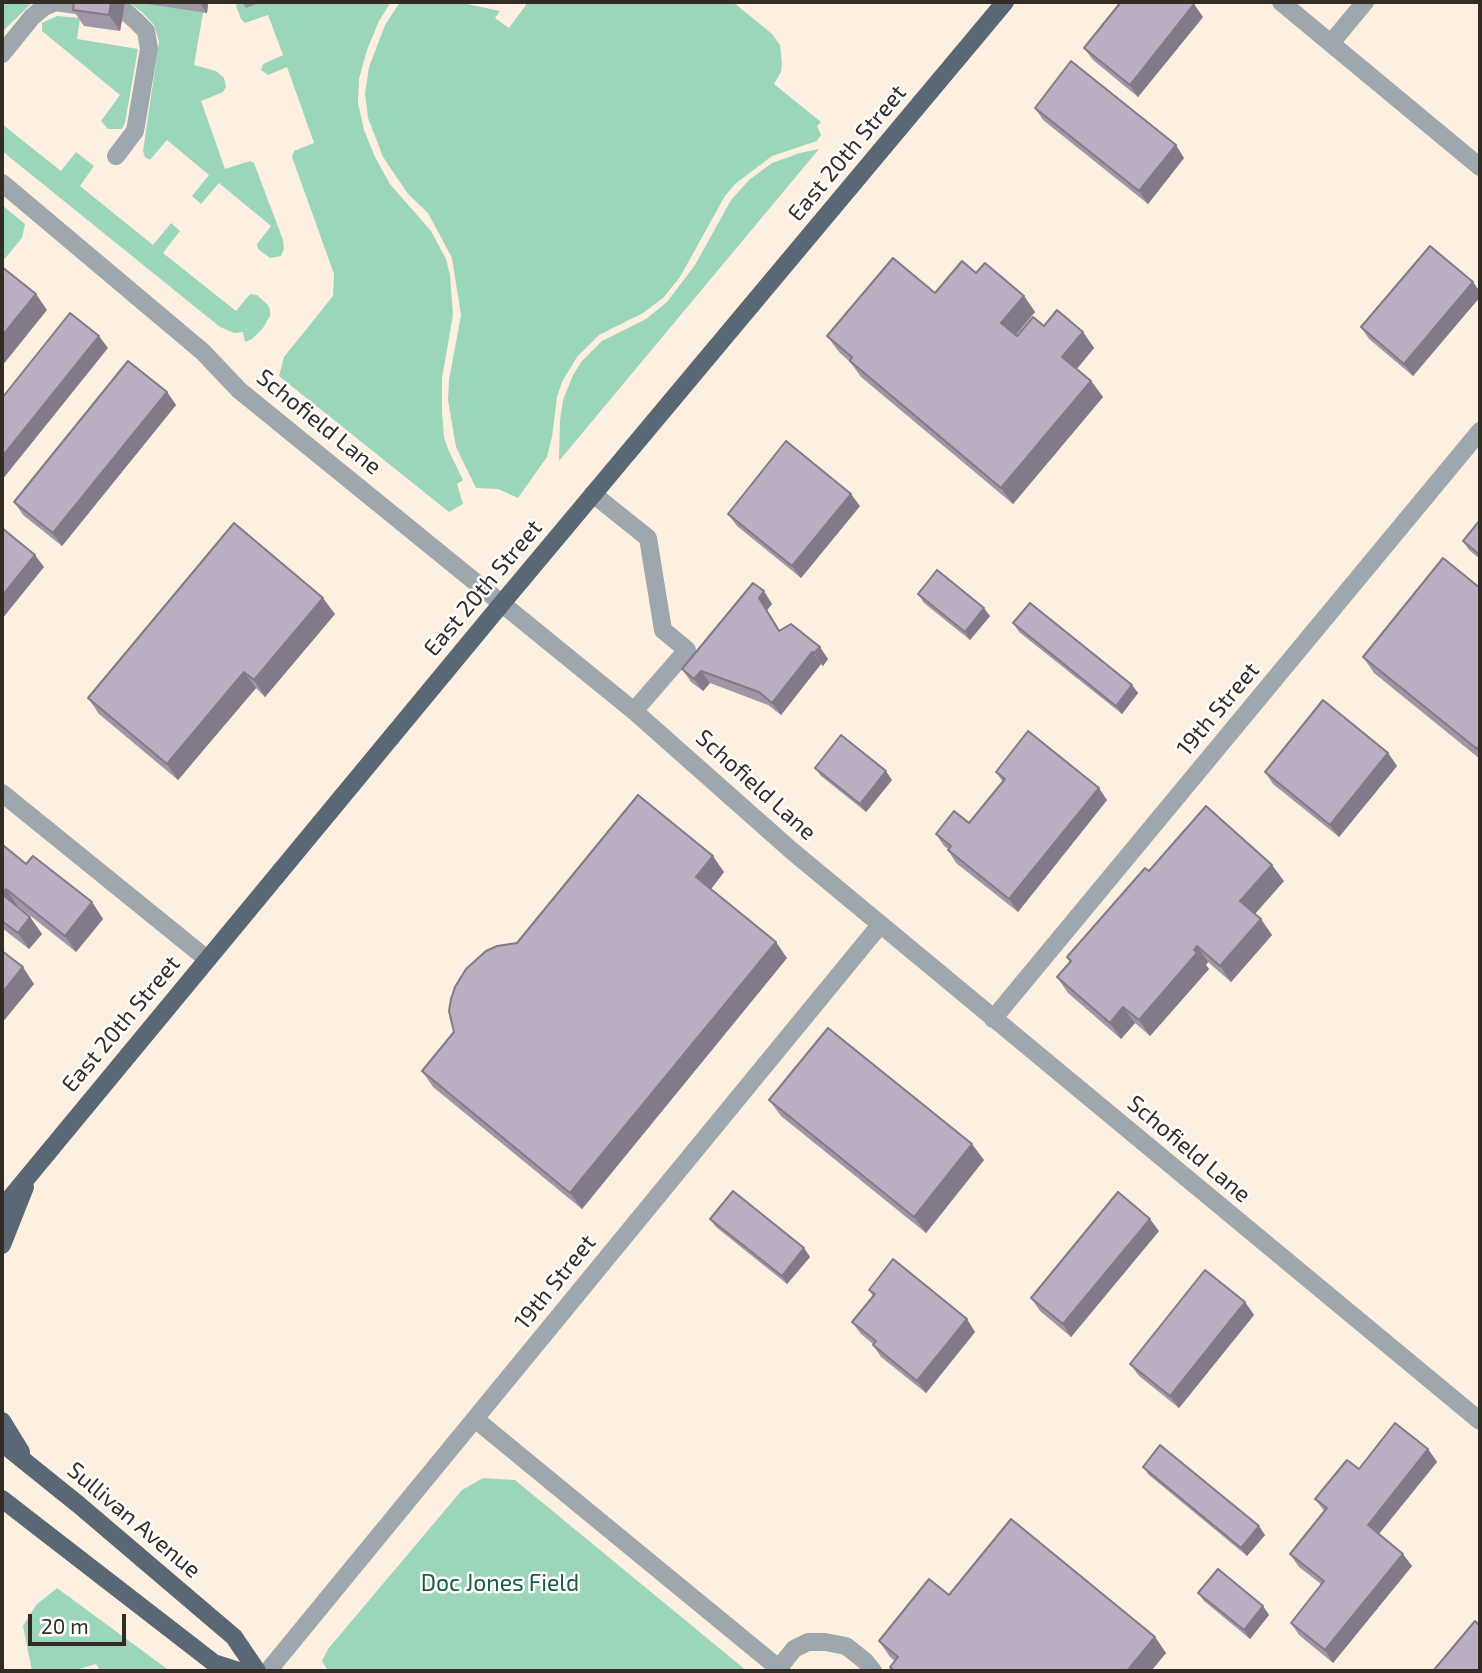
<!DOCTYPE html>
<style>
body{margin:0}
#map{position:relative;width:1482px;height:1673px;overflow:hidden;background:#fef0e1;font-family:"Exo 2",sans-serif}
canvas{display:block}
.frame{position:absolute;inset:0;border:4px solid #332c25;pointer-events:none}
.scale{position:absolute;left:28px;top:1614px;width:98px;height:32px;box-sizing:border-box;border:4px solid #332c25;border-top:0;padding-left:9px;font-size:21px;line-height:24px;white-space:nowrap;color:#332c25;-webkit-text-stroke:5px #fff;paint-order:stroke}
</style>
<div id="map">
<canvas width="1482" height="1673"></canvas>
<div class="frame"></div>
<div class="scale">20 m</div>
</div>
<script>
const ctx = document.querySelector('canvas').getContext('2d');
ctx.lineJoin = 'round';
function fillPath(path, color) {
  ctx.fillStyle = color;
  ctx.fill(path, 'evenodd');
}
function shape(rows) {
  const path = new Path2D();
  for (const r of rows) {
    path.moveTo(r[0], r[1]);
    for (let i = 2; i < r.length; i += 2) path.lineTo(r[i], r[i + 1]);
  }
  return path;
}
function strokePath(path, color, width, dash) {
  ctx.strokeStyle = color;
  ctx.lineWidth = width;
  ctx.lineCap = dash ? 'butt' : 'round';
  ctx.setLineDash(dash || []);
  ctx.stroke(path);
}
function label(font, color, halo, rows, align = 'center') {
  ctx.font = font + ' "Exo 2",sans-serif';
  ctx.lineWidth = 5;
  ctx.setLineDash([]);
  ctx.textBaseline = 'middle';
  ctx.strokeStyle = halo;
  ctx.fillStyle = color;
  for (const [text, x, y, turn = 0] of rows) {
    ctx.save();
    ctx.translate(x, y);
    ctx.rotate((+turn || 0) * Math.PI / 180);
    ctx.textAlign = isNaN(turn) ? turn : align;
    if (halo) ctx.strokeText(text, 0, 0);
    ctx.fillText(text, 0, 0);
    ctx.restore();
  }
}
fillPath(shape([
 [2,2,33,2,2,32],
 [128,2,208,2,207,13,203,13,194,65,216,71,224,78,226,87,223,92,201,101,225,169,250,161,254,163,283,240,284,249,281,256,270,258,258,249,257,244,271,226,219,183,201,204,192,196,209,175,167,140,150,160,145,157,143,151,159,42,154,25,142,12],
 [238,2,391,2,379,21,367,50,359,79,358,103,364,130,375,157,390,184,431,231,446,259,450,275,453,315,442,378,442,411,444,437,448,449,463,480,457,484,463,504,449,512,279,376,284,357,333,296,334,274,292,157,294,151,314,143,287,67,268,75,261,70,263,64,283,55,268,15,245,23,241,19,236,6],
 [400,2,458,2,500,11,495,18,509,28,526,5,522,2,733,2,772,34,780,45,782,63,781,72,774,84,821,122,817,126,821,135,817,141,772,156,735,184,725,196,680,277,663,298,643,313,599,335,577,357,562,382,557,397,552,437,547,457,518,498,498,489,476,488,456,447,448,400,449,380,461,315,452,258,428,213,408,194,383,157,368,118,365,93,369,67,385,25],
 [57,16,80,18,77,39,138,49,125,123,122,129,108,129,101,121,120,95,42,31,42,23],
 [2,124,61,171,76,152,94,166,80,186,153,245,171,223,180,231,163,253,236,311,250,294,257,295,268,305,270,310,270,316,263,328,252,339,245,342,243,332,234,333,220,327,2,151],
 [819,149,559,461,560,420,563,400,573,375,582,361,602,341,646,319,667,302,695,265,731,200,749,180,772,163,800,153],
 [2,205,25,224,22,238,2,262],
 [483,1478,515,1480,747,1671,328,1671,322,1661,328,1649,462,1490],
 [57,1588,170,1671,100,1671,96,1664,72,1671,32,1671,23,1626,36,1605]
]), '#9bd6ba');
strokePath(shape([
 [1281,2,1480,167],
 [1331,43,1365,2],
 [2,54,32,17,44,7,55,2,126,12,136,21,146,31,149,49,135,131,116,156],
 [2,183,203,352,239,390,634,711,792,851,1480,1421],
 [593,494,648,538,663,630,687,650,634,711],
 [2,793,207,959],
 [993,1019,1480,431],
 [475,1419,782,1671],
 [778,1669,794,1649,808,1642,825,1642,846,1646,865,1661,873,1671],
 [268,1671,880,925]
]), '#9ea7ad', 18);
strokePath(shape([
 [2,1208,503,602,1005,2],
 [2,1245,25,1187],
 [2,1421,21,1452],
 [2,1443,79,1505,234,1637,257,1671],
 [2,1499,214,1663,239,1671]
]), '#596874', 18);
fillPath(shape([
 [74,2,125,2,120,31,84,26,73,10],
 [135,2,208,2,207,13],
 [242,2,262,2,246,8],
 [1203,17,1138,97,1093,60,1084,48],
 [1035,108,1184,158,1148,204,1043,120],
 [976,273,1024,296,1035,312,1016,335,1017,336,1044,326,1083,332,1094,348,1077,369,1091,381,1103,397,1013,504,861,377,851,363,839,352,827,336,935,293],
 [1473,282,1480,292,1480,297,1413,376,1369,339,1361,327],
 [167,392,176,405,62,546,23,515,14,502],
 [860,506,801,578,737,526,728,514],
 [1480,520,1480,559,1469,550,1463,541],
 [1480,588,1480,759,1374,673,1363,657],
 [918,594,990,616,970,640,924,603],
 [772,604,767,610,780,631,828,659,823,666,821,664,781,715,768,705,710,683,703,691,691,682,682,669],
 [335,614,265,697,256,688,178,780,99,714,88,698],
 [1013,623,1132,685,1138,693,1122,714,1019,632],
 [1388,753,1397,766,1339,837,1273,784,1265,772],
 [815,768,892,780,866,812,821,776],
 [996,772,1107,800,1018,912,956,863,948,850,948,849,944,846,936,834,969,823,1003,782],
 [2,848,26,864,92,902,103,919,76,952,17,905,17,906,30,917,42,934,29,949,2,928],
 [1149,871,1284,881,1255,914,1272,935,1231,982,1208,962,1206,965,1209,969,1150,1036,1135,1023,1121,1039,1068,993,1057,977,1070,962,1067,957],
 [724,872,711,889,787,958,582,1209,433,1087,422,1071,454,1032,517,943],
 [769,1100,984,1160,926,1233,781,1116],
 [710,1219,804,1248,810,1257,787,1284,716,1227],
 [1159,1231,1071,1337,1040,1311,1031,1298],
 [869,1290,975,1332,926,1393,881,1357,873,1345,873,1344,861,1334,852,1322,873,1296],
 [1245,1302,1254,1315,1179,1408,1139,1376,1130,1364],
 [1428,1449,1437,1462,1379,1534,1412,1566,1333,1663,1299,1635,1291,1623,1321,1584,1299,1567,1290,1554,1325,1512,1315,1499,1359,1469],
 [1143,1467,1265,1535,1247,1556,1149,1475],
 [1198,1593,1263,1606,1269,1615,1250,1639,1204,1601],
 [949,1595,1155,1637,1166,1653,1151,1671,892,1671,890,1667,895,1661,890,1657,879,1641]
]), '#9f96a7');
fillPath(shape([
 [111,2,125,2,120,31,109,15],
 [199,2,208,2,207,13],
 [1194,4,1203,17,1138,97,1130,85],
 [1176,145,1184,158,1148,204,1139,191],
 [1473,282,1480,292,1480,297,1413,376,1404,364],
 [36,294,47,310,2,366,2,336],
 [1024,296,1035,312,1012,339,1001,323],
 [1083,332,1094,348,1073,373,1062,357],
 [99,336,108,348,2,480,2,457],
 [1091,381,1103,397,1013,504,1001,488],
 [167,392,176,405,62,546,53,533],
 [851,494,860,506,801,578,792,566],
 [35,555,44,567,2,619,2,596],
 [764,591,772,604,767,610,788,643,759,598],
 [323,598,335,614,265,697,254,680],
 [984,608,990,616,970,640,965,632],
 [820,647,828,659,823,666,814,653],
 [812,652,821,664,781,715,772,703],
 [701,671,710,683,703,691,694,679],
 [244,672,256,688,178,780,167,764],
 [1132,685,1138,693,1122,714,1116,706],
 [1388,753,1397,766,1339,837,1330,825],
 [886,771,892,780,866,812,860,804],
 [1099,788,1107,800,1018,912,1009,899],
 [713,856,724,872,708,893,696,877],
 [1272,865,1284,881,1252,917,1240,901],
 [6,889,17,905,13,910,2,894],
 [92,902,103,919,76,952,65,936],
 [30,917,42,934,29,949,18,933],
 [1261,919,1272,935,1231,982,1220,966],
 [776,942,787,958,582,1209,570,1193],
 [1197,946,1208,962,1206,965,1209,969,1150,1036,1139,1020],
 [23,967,34,984,2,1023,2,993],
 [1123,1007,1135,1023,1121,1039,1110,1023],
 [972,1144,984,1160,926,1233,914,1217],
 [1150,1219,1159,1231,1071,1337,1063,1324],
 [804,1248,810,1257,787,1284,782,1276],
 [1245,1302,1254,1315,1179,1408,1170,1396],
 [967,1319,975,1332,926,1393,917,1381],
 [1428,1449,1437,1462,1376,1537,1368,1525],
 [1259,1526,1265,1535,1247,1556,1241,1548],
 [1403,1554,1412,1566,1333,1663,1325,1650],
 [1263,1606,1269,1615,1250,1639,1244,1630],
 [1155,1637,1166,1653,1151,1671,1127,1671]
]), '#827a88');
const building = shape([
 [74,2,111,2,109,15,73,10,74,2],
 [1121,2,1191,2,1194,4,1130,85,1084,48,1121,2],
 [1071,61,1176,145,1139,191,1035,108,1071,61],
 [1430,246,1473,282,1404,364,1361,327,1430,246],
 [893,258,935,293,962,261,976,273,985,263,1024,296,1001,323,1017,336,1033,317,1044,326,1057,310,1083,332,1062,357,1091,381,1001,488,850,361,852,357,827,336,893,258],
 [2,267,36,294,2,336,2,267],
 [70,313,99,336,2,457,2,398,70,313],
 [128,361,167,392,53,533,14,502,128,361],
 [786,441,851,494,792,566,728,514,786,441],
 [1480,520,1480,555,1463,541,1480,520],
 [234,523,323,598,254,680,244,672,167,764,88,698,234,523],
 [2,528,35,555,2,596,2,528],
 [1443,558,1480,588,1480,744,1477,749,1363,657,1443,558],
 [937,570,984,608,965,632,918,594,937,570],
 [753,583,764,591,759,598,779,631,791,624,820,647,814,653,812,652,772,703,759,692,701,671,694,679,682,669,753,583],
 [1030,603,1132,685,1116,706,1013,623,1030,603],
 [1323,700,1388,753,1330,825,1265,772,1323,700],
 [1028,731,1099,788,1009,899,948,850,951,846,936,834,954,811,969,823,1005,779,996,772,1028,731],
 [841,735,886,771,860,804,815,768,841,735],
 [638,795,713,856,696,877,776,942,570,1193,422,1071,454,1032,449,1011,451,999,455,987,466,969,486,951,497,946,517,943,638,795],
 [1206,806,1272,865,1240,901,1261,919,1220,966,1197,946,1194,950,1197,953,1139,1020,1123,1007,1110,1023,1057,977,1071,961,1067,957,1145,868,1149,871,1206,806],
 [4,846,26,864,33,856,92,902,65,936,6,889,2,894,30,917,18,933,2,921,2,848,4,846],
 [2,951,23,967,2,993,2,951],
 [828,1028,972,1144,914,1217,769,1100,828,1028],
 [733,1191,804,1248,782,1276,710,1219,733,1191],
 [1118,1192,1150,1219,1063,1324,1031,1298,1118,1192],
 [893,1259,967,1319,917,1381,873,1345,876,1341,852,1322,875,1294,869,1290,893,1259],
 [1205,1270,1245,1302,1170,1396,1130,1364,1205,1270],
 [1395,1423,1428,1449,1368,1525,1403,1554,1325,1650,1291,1623,1324,1581,1290,1554,1327,1508,1315,1499,1347,1460,1359,1469,1395,1423],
 [1160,1445,1259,1526,1241,1548,1143,1467,1160,1445],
 [1011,1519,1155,1637,1127,1671,894,1671,890,1667,898,1657,879,1641,929,1579,949,1595,1011,1519],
 [1218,1569,1263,1606,1244,1630,1198,1593,1218,1569],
 [1475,1621,1480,1626,1480,1671,1433,1671,1475,1621]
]);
fillPath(building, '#b9aec2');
strokePath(building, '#827a88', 2);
label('23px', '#332c25', '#fff', [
 ["East 20th Street",847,153,-50],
 ["Schofield Lane",319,422,39],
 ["East 20th Street",483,588,-50],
 ["19th Street",1218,709,-50],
 ["Schofield Lane",756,785,42],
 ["East 20th Street",121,1024,-50],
 ["Schofield Lane",1189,1149,40],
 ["19th Street",555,1282,-51],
 ["Sullivan Avenue",134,1520,40]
]);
label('23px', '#1a5b42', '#fff', [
 ["Doc Jones Field",500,1583]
]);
</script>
